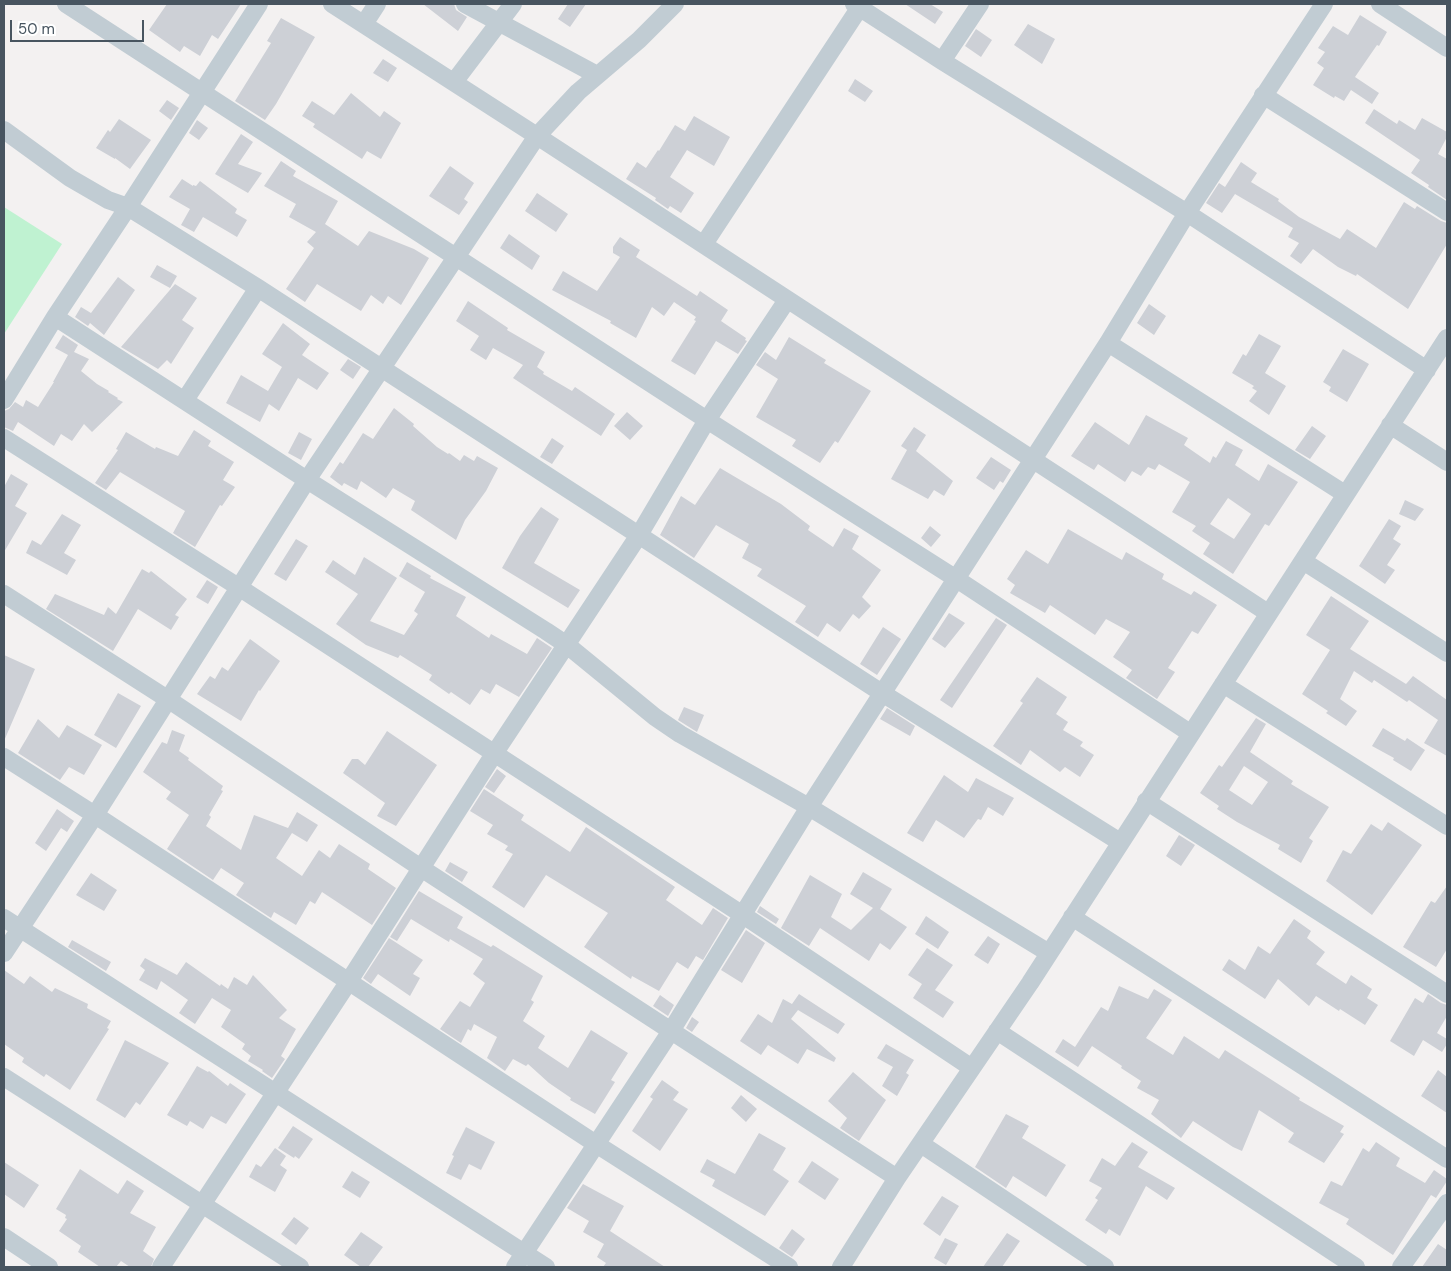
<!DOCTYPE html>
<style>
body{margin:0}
#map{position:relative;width:1451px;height:1271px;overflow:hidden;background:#f3f1f1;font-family:"DM Sans",sans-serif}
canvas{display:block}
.frame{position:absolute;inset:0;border:5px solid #485560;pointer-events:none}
.scale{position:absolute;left:10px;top:20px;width:134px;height:22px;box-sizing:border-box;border:2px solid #485560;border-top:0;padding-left:6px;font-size:15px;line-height:18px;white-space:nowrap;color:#485560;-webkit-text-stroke:4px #fff;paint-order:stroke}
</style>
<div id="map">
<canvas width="1451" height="1271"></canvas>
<div class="frame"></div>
<div class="scale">50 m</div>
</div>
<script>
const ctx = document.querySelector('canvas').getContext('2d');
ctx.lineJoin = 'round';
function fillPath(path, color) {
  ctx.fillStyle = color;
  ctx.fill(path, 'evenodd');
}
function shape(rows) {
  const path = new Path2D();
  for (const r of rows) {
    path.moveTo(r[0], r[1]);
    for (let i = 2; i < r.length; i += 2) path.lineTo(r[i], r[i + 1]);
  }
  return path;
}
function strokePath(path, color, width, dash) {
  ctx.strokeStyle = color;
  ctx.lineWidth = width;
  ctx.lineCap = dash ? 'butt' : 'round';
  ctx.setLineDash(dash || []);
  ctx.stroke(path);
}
fillPath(shape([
 [4,207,62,244,4,334]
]), '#bff2d1');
fillPath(shape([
 [167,4,241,4,218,39,212,35,200,56,184,46,180,52,149,30],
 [423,4,454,4,456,10,467,17,458,31],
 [568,4,586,4,570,27,558,19],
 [905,4,930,4,943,12,935,24],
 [1360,15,1387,32,1379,46,1377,45,1355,77,1379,93,1372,104,1351,90,1344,101,1335,96,1334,98,1313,85,1324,68,1317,63,1325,52,1318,48,1333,26,1348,35],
 [281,18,315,37,276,104,265,120,235,101,271,43,267,41],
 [1028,24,1055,39,1042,64,1014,45],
 [976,29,992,40,981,57,965,46],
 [383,59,397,68,388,82,373,73],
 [855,79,873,91,865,102,848,91],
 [351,93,380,117,384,111,401,123,381,159,367,151,362,159,313,127,315,124,302,116,312,101,334,115],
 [167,100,179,108,171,120,159,111],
 [1374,109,1397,124,1399,120,1415,130,1422,118,1447,132,1447,137,1438,154,1447,159,1447,200,1428,187,1429,185,1411,173,1420,160,1365,123],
 [694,116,730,137,714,166,687,150,670,177,694,193,681,213,670,206,668,209,655,200,656,198,626,179,637,162,646,168,658,150,659,151,675,125,685,131],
 [119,119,151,140,130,169,115,158,115,159,96,148,108,130,110,132],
 [197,120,208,128,199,140,189,133],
 [241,134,253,142,238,164,262,173,248,193,215,174],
 [281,161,296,171,293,176,338,201,325,224,358,246,369,231,414,249,429,258,401,305,388,296,383,304,371,295,361,311,317,284,305,302,286,289,314,248,307,242,316,232,289,217,296,204,264,186],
 [1241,162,1257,173,1251,182,1279,199,1278,201,1299,217,1340,239,1347,229,1376,248,1404,202,1415,209,1417,206,1441,221,1447,223,1447,244,1408,309,1357,274,1356,276,1338,267,1313,249,1301,264,1290,256,1299,243,1288,237,1293,228,1235,194,1222,213,1206,203,1219,183,1225,187],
 [450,166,474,183,464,199,468,202,459,215,429,196],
 [182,179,193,186,193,185,196,186,200,181,237,209,235,213,247,220,237,237,203,217,194,232,181,225,190,209,169,197],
 [537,193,568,214,556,232,525,211],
 [509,234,540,256,532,270,500,248],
 [620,237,640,250,636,257,697,296,700,291,728,310,721,321,746,338,745,340,747,341,738,354,716,341,695,375,671,361,696,321,694,320,696,317,674,302,664,316,652,307,636,338,610,323,611,321,552,290,563,271,597,291,620,257,613,253,613,247],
 [157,265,177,276,170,288,150,277],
 [118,277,135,290,104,335,90,323,88,326,75,317,81,307,91,313],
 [175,284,197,298,182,320,194,328,171,364,167,360,158,369,121,347],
 [468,301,508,328,507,330,545,352,537,367,544,372,543,374,572,391,575,387,615,414,601,436,513,378,523,365,493,348,486,360,470,350,479,336,456,321],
 [1149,304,1166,316,1154,335,1137,323],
 [283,323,310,344,302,355,329,373,317,390,298,378,279,411,269,404,260,422,226,403,241,375,268,391,282,367,262,354],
 [1259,334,1281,346,1265,373,1286,386,1269,415,1249,401,1257,391,1252,388,1254,386,1232,373,1243,354,1246,356],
 [63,335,78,345,74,352,89,359,81,371,97,384,109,391,108,392,118,398,117,399,123,402,92,432,84,424,72,441,61,434,54,446,18,422,13,431,4,427,4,411,9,409,15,402,23,407,26,400,38,407,54,382,53,382,68,355,55,348],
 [789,337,826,360,824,363,871,391,838,443,835,441,820,463,792,446,796,440,756,417,778,379,756,365,765,352,776,360],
 [1343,349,1369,364,1347,402,1329,391,1331,387,1323,382],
 [348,359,361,367,353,379,340,370],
 [394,408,414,424,413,426,437,447,448,454,449,453,460,461,464,455,474,461,477,456,498,468,486,491,465,520,456,540,411,510,415,501,393,488,386,498,361,481,357,490,344,483,342,486,330,477,340,462,343,464,363,433,373,439],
 [627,412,643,426,630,440,614,426],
 [1146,415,1188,438,1184,445,1210,463,1213,456,1216,458,1226,441,1243,450,1235,465,1259,481,1268,464,1298,482,1269,526,1265,524,1233,574,1203,554,1210,543,1192,531,1196,526,1172,512,1190,482,1159,464,1155,470,1148,467,1141,476,1132,471,1125,482,1098,464,1094,470,1071,456,1095,422,1129,445],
 [1228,498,1251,514,1234,539,1210,524],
 [1312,426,1326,436,1310,459,1295,450],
 [914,427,926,435,916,451,953,481,944,496,934,490,928,499,891,479,907,450,901,446],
 [194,430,211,441,208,446,234,462,223,480,235,487,222,506,220,505,195,547,173,533,185,511,120,472,106,490,95,483,118,450,116,449,126,432,155,449,156,447,178,456],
 [299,432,312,439,301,460,288,453],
 [552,438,564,446,552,464,540,457],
 [991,457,1011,470,1003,483,1000,481,994,490,976,478],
 [720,468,781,504,810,526,808,530,833,547,844,528,859,536,852,549,881,570,862,597,871,606,859,619,853,614,840,632,827,623,818,637,795,622,806,606,757,576,762,569,742,558,749,544,716,525,694,558,660,535,681,496,695,505],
 [11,474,28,484,15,506,27,513,4,552,4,487],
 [1405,500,1424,509,1415,521,1399,514],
 [541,507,559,519,534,563,580,590,568,608,502,568,520,536],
 [62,514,81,525,64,553,76,560,67,575,26,553,32,540,41,545],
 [1389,519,1401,526,1393,539,1401,544,1387,565,1395,570,1385,584,1359,566],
 [930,526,941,535,931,547,921,538],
 [1068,529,1122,560,1126,552,1164,574,1162,579,1191,595,1194,591,1217,605,1198,634,1192,631,1168,668,1175,672,1157,699,1126,678,1132,670,1113,657,1130,632,1106,619,1095,635,1050,605,1045,613,1010,593,1015,585,1007,579,1026,550,1048,564],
 [296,539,308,546,286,581,274,574],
 [364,557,397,578,370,621,404,635,418,614,414,611,425,592,399,576,407,562,431,576,430,578,466,597,456,616,489,638,491,634,527,654,537,638,552,648,519,697,496,684,490,694,481,689,470,705,451,692,449,694,429,680,432,675,400,655,398,658,366,645,336,624,358,594,325,572,333,560,355,575],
 [142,569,149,573,151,571,187,599,175,615,179,617,171,630,138,609,113,651,46,609,55,594,104,615,108,607,116,614],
 [207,580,218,587,208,604,196,597],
 [1331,596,1369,621,1350,649,1406,684,1413,676,1447,700,1447,756,1424,743,1438,720,1409,700,1407,702,1374,680,1372,683,1354,671,1340,699,1357,711,1346,726,1326,713,1328,711,1302,694,1330,650,1306,635],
 [949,613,965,623,945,648,932,639],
 [996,618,1007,625,952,708,940,700],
 [883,627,901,639,877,675,860,664],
 [250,639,280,661,260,691,259,690,241,721,197,694,210,676,215,679,222,667,228,671],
 [4,655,35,669,4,741],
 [1037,677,1067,697,1056,714,1068,722,1063,730,1083,742,1080,746,1094,755,1080,777,1065,767,1060,772,1030,750,1021,765,993,746,1023,703,1020,701],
 [118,693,141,706,116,748,94,735],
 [684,707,704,715,697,732,678,720],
 [887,708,915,726,910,736,880,719],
 [1256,718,1266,724,1250,752,1293,781,1291,784,1329,807,1309,838,1313,841,1301,863,1278,849,1280,845,1237,822,1217,809,1219,806,1200,793,1219,765,1222,767],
 [1244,766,1268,782,1252,805,1229,790],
 [38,719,59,738,67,725,102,745,84,775,69,767,60,780,18,753],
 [1383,728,1405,741,1407,738,1425,750,1411,771,1393,760,1394,758,1372,746],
 [172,730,185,735,179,751,189,758,188,760,223,786,221,790,223,791,209,815,211,817,206,826,241,850,254,815,288,828,297,812,318,825,307,842,292,833,276,858,302,876,319,850,330,858,339,844,370,864,368,869,396,888,372,925,322,892,315,904,310,901,296,925,274,912,271,918,236,895,244,883,221,868,213,880,167,849,189,815,166,799,171,792,143,772,162,742,167,744],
 [387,731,437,765,396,826,377,816,385,803,343,773,352,759,358,759,365,765],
 [497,769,506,776,494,793,485,787],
 [944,775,968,792,976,778,1014,798,1003,816,988,807,981,820,978,819,964,838,936,820,923,842,907,833],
 [484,789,524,815,521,820,570,852,586,827,675,887,666,900,702,925,713,908,728,918,703,960,696,956,688,969,677,962,659,991,632,976,631,979,584,947,608,913,546,875,524,908,492,887,513,854,505,850,508,846,487,834,493,825,470,811],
 [57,809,74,821,67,832,61,828,46,851,35,843],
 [1388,822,1422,845,1372,915,1326,881,1343,850,1351,854,1371,824,1382,831],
 [1179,835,1195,845,1181,866,1166,856],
 [450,862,468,872,462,882,445,871],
 [863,872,892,889,880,909,907,927,890,950,880,943,869,961,820,928,809,946,781,928,810,875,842,894,831,917,851,930,873,908,850,894],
 [91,873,117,890,104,911,76,895],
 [1447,886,1447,949,1436,967,1403,947,1431,901,1435,903],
 [419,891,463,917,457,928,491,947,493,945,543,976,531,1000,534,1002,523,1021,545,1036,538,1048,568,1068,591,1030,628,1053,611,1080,615,1082,595,1114,570,1100,571,1098,549,1083,528,1064,526,1066,513,1059,505,1071,487,1058,497,1037,474,1024,471,1031,468,1029,461,1043,440,1029,460,1001,470,1007,485,983,473,974,483,959,450,939,449,942,411,919,397,941,390,937],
 [760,906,779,919,776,924,757,912],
 [926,916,949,932,938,949,915,934],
 [1294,919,1311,931,1307,938,1325,952,1316,964,1346,984,1351,975,1372,989,1367,998,1378,1005,1365,1025,1340,1009,1339,1011,1316,996,1309,1006,1278,979,1265,999,1222,970,1229,959,1245,970,1258,946,1270,954],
 [746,930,765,943,742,983,721,970],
 [988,936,1000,944,988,964,974,955],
 [389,938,423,960,413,974,420,978,410,996,378,974,371,984,363,978],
 [72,940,111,962,106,971,68,947],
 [927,948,953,965,935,990,954,1002,943,1018,913,998,922,984,908,975],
 [145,958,177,975,186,962,220,986,221,984,228,989,234,977,247,985,253,975,287,1010,279,1018,296,1029,281,1056,285,1059,272,1078,262,1071,263,1070,248,1061,251,1056,242,1049,245,1044,221,1027,231,1010,212,998,195,1024,179,1013,188,1000,161,981,157,990,139,980,145,970,140,966],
 [4,970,24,984,30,976,52,992,55,988,88,1004,87,1008,111,1021,107,1028,109,1029,70,1090,46,1074,44,1077,22,1062,24,1058,4,1044],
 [1119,986,1148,999,1154,989,1172,1000,1146,1038,1173,1055,1184,1036,1219,1059,1225,1050,1300,1098,1299,1100,1344,1126,1340,1132,1344,1134,1324,1163,1288,1142,1294,1133,1259,1110,1242,1151,1233,1147,1193,1121,1181,1138,1151,1114,1159,1100,1137,1088,1141,1081,1121,1068,1122,1066,1092,1046,1078,1067,1055,1052,1063,1039,1075,1047,1101,1007,1108,1011],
 [799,994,845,1024,838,1034,798,1010,791,1019,836,1058,834,1062,807,1049,798,1064,768,1045,761,1055,740,1041,758,1014,772,1023,783,999,792,1004],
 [1428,994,1441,1003,1447,1005,1447,1016,1437,1033,1447,1039,1447,1044,1442,1052,1423,1040,1414,1056,1390,1041,1415,998,1423,1003],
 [660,995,674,1005,668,1016,653,1006],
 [692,1017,699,1022,692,1032,686,1028],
 [125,1040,169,1063,140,1105,136,1102,125,1118,96,1100],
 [886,1044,914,1060,906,1073,909,1075,897,1096,882,1086,893,1067,877,1058],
 [197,1066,208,1072,209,1071,228,1086,230,1083,246,1094,226,1124,211,1116,203,1129,190,1121,187,1126,167,1115],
 [1438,1070,1447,1077,1447,1113,1421,1096],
 [853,1072,886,1100,859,1141,840,1128,847,1118,828,1101],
 [662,1080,679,1092,673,1100,688,1109,660,1151,632,1131,653,1099,650,1097],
 [741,1095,757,1109,746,1122,731,1108],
 [1006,1114,1029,1126,1022,1138,1066,1165,1046,1197,1013,1176,1006,1188,975,1167],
 [293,1126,313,1139,299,1159,295,1156,294,1158,278,1148],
 [466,1127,495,1142,481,1170,469,1164,461,1180,446,1173,454,1156,452,1155],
 [759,1133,786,1148,773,1170,789,1181,765,1216,712,1186,715,1180,700,1172,707,1159,735,1174],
 [1132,1142,1148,1152,1138,1167,1175,1188,1167,1200,1146,1186,1120,1236,1109,1229,1106,1234,1085,1220,1098,1200,1095,1198,1102,1188,1089,1181,1102,1158,1115,1166],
 [1376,1142,1400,1158,1396,1166,1425,1183,1434,1170,1447,1179,1447,1181,1436,1198,1431,1195,1393,1255,1346,1224,1349,1219,1319,1203,1331,1181,1342,1186,1363,1148,1369,1152],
 [275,1148,286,1156,280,1165,287,1170,275,1192,249,1177,256,1164,261,1167],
 [812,1161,839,1179,825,1200,798,1182],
 [4,1162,39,1185,24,1208,4,1194],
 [80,1169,118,1194,127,1180,144,1191,130,1213,156,1227,143,1251,154,1259,151,1267,130,1267,121,1261,116,1267,100,1267,78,1252,81,1246,59,1231,67,1219,65,1218,66,1215,56,1209],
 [352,1171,370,1182,360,1198,342,1187],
 [583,1184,624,1206,610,1231,665,1267,603,1267,606,1263,597,1257,604,1244,583,1232,589,1221,567,1208],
 [942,1196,959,1206,940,1236,923,1224],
 [294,1217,309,1228,296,1245,281,1234],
 [792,1229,805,1239,792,1257,779,1248],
 [361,1232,383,1247,368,1267,361,1267,344,1255],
 [1007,1233,1020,1241,1002,1267,983,1267],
 [945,1238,958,1244,946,1265,934,1258],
 [1438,1244,1447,1250,1447,1267,1422,1267]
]), '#cdd0d6');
strokePath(shape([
 [66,4,707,420,955,578,1190,733],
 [332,4,537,136,1268,613],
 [465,4,597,75],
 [854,4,942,61,1187,213,1427,370],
 [1380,4,1447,48],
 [364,24,377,4],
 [942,61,980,4],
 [454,82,513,4],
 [1263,95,1447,212],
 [4,130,70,178,108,200,128,207,258,288,882,693,1120,842],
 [704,244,860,7],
 [55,317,307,480,546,631,567,645,655,717,680,734,809,807,1049,953],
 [1108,343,1345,494],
 [4,400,55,317,128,207,259,4],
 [185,400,258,288],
 [1390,425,1447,462],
 [4,438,240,588,743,915,972,1068],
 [1303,561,1447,653],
 [4,594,169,700,421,868,897,1178],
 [1223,684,1447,826],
 [4,757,95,815,596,1144,789,1267],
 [1146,801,1447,994],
 [1072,917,1447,1159],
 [4,918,546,1267],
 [4,953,95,815,307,480,537,136,578,92,639,40,675,4],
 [997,1031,1356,1267],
 [4,1077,300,1267],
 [921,1144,1105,1267],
 [4,1237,49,1267],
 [161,1267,349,981,494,754,639,535,707,420,787,300],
 [515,1267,671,1031,809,807,1108,343,1187,213,1324,4],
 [841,1267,897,1178,1030,983,1447,338],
 [1401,1267,1447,1203]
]), '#c1ccd3', 18);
</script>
